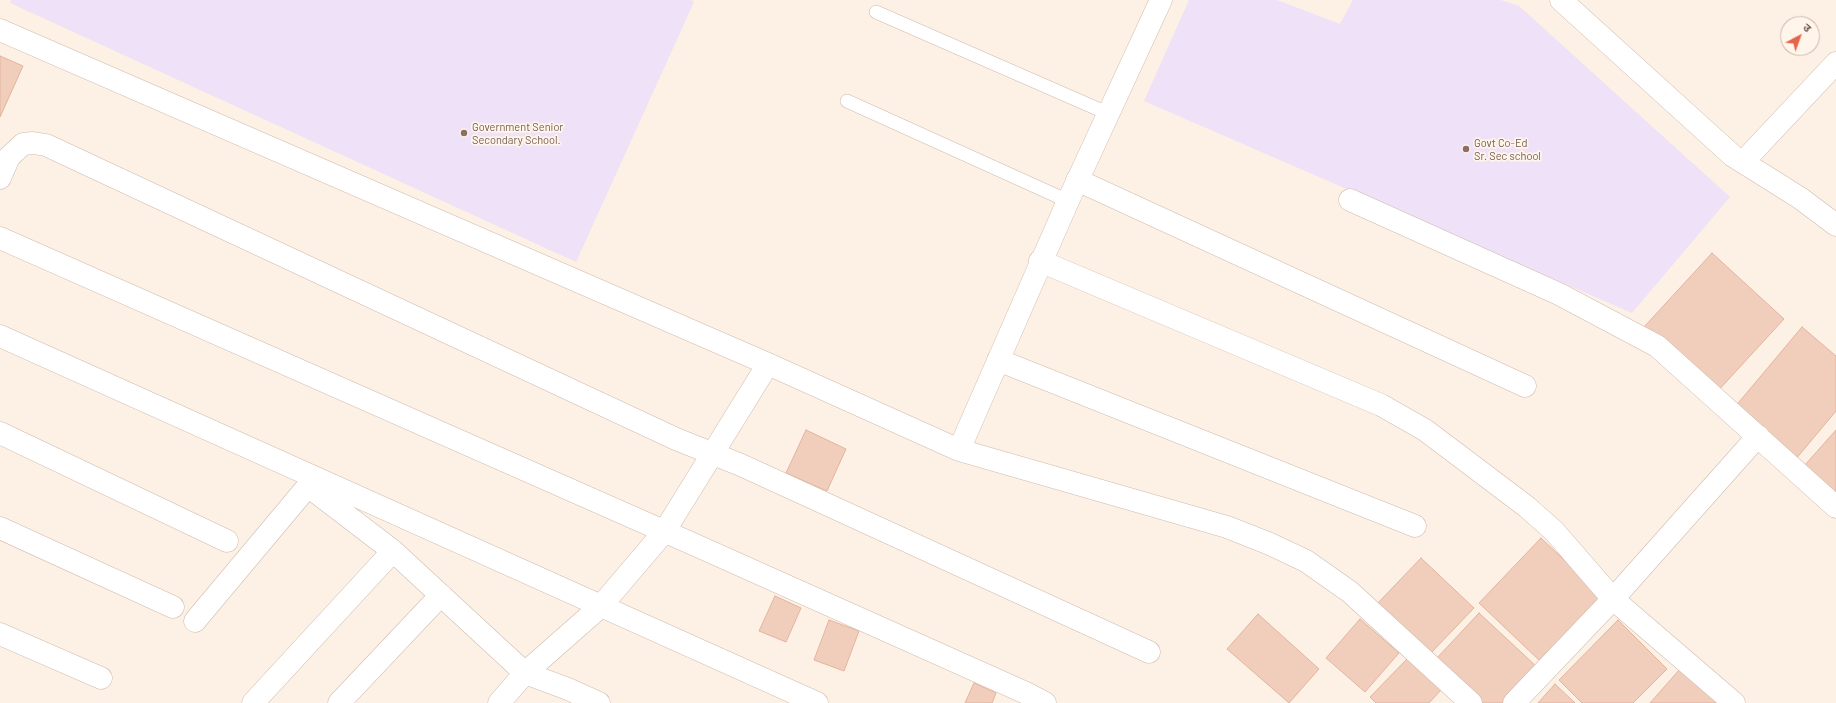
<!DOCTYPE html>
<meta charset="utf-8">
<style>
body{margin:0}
#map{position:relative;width:1836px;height:703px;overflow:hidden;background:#fcf1e4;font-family:Barlow,"Noto Sans Devanagari",sans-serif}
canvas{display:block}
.north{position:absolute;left:1780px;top:16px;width:40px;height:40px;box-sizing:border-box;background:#fff5ea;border:1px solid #c7b5aa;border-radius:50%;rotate:41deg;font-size:11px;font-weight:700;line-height:16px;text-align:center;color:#74564a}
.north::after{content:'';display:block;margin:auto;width:14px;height:18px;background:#e5644a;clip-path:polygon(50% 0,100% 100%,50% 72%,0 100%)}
</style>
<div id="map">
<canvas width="1836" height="703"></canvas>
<div class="north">उ</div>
</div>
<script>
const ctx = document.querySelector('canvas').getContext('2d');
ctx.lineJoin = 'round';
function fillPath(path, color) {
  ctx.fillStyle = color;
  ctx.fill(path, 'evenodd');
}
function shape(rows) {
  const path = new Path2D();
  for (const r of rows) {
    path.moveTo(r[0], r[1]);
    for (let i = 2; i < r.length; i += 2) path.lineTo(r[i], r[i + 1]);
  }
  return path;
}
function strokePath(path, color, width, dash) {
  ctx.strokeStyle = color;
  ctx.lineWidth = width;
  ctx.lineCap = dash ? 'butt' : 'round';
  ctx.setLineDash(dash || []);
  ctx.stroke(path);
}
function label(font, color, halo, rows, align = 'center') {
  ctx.font = font + ' Barlow,sans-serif';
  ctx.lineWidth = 3.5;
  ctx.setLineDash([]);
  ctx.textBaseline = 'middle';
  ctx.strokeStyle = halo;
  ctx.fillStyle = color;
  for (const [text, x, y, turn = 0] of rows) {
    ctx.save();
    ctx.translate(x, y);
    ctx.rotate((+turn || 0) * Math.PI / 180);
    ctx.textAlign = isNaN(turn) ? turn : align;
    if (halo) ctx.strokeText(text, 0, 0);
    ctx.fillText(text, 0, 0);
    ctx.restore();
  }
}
fillPath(shape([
 [11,0,690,0,694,2,576,262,10,3],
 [1189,0,1277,0,1340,24,1353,0,1501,0,1519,6,1730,197,1632,313,1144,101]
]), '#eee1f8');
const building = shape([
 [0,56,23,66,0,117,0,56],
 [1712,253,1784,319,1716,393,1644,327,1712,253],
 [1802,327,1836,356,1836,411,1795,460,1734,408,1802,327],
 [806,430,846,449,827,491,786,473,806,430],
 [1836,430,1836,495,1804,466,1836,430],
 [1541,538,1602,596,1540,661,1479,603,1541,538],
 [1421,558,1474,608,1429,655,1376,605,1421,558],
 [775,596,801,608,786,642,759,631,775,596],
 [1479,613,1537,667,1503,703,1482,703,1436,659,1479,613],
 [1258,614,1319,669,1289,703,1227,649,1258,614],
 [1360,619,1399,653,1365,692,1326,658,1360,619],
 [829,620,859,631,844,671,814,660,829,620],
 [1618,620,1667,669,1633,703,1582,703,1559,680,1618,620],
 [1408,658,1441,690,1429,703,1376,703,1370,697,1408,658],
 [1680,669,1718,702,1717,703,1650,703,1680,669],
 [974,683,996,693,992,703,965,703,974,683],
 [1555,684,1575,703,1538,703,1555,684]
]);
fillPath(building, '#f1cebc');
strokePath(building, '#e3b39c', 1);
const lane = shape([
 [876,12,1107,113],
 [847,101,1068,201]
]);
const street = shape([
 [1561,0,1733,156,1800,198,1836,225],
 [0,30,768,364,959,450,1227,527,1270,544,1306,561,1350,592,1471,703],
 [1743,162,1836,63],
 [0,178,9,157,23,144,33,143,46,145,676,439,741,465,1149,652],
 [1077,180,1525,386],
 [1350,200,1559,294,1657,346,1836,507],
 [0,238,693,544,1026,693,1045,703],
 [1040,261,1381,405,1425,430,1527,507,1554,531,1613,599,1514,703],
 [0,336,817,703],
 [998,360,1415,526],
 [0,433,227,541],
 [959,450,1068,201,1161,0],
 [0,528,173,607],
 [195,621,308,486,393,551,525,673,568,689,599,703],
 [0,634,101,678],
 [253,703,393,551],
 [339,703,441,595],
 [499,703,525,673,601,606,664,532,768,364],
 [1734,703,1613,599,1758,436]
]);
strokePath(lane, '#cfbaae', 14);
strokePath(street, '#cfbaae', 23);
strokePath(lane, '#fff', 13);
strokePath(street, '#fff', 22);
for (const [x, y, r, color] of [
 [464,133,4,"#8d6e63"],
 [1466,149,4,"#8d6e63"]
]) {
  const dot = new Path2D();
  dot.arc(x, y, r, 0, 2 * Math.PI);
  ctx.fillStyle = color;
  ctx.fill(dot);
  strokePath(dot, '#fff5ea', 1.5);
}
label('11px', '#785e54', '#fff5ea', [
 ["Government Senior",472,127],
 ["Secondary School.",472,140],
 ["Govt Co-Ed",1474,143],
 ["Sr. Sec school",1474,156]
], 'left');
</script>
